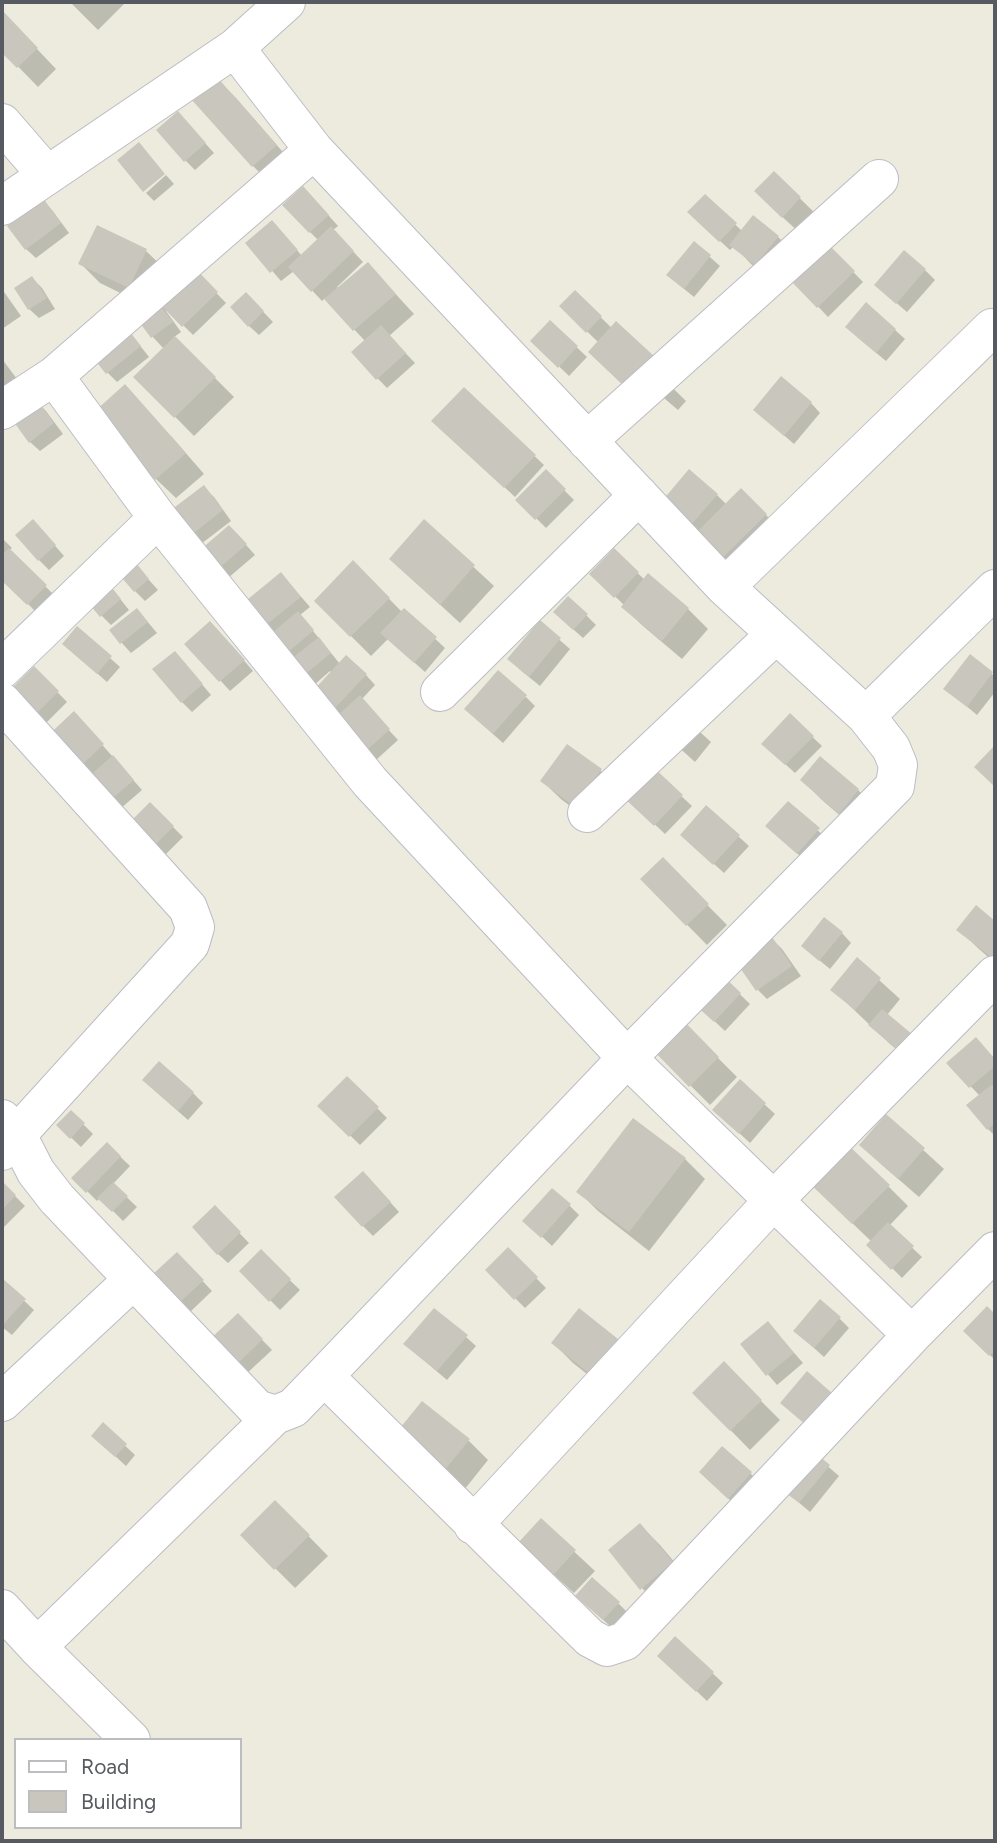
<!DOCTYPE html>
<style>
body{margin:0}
#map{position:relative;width:997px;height:1843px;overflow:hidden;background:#edebde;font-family:Figtree,sans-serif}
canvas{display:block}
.frame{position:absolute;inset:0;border:4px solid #575a61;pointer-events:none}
.legend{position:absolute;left:14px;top:1738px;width:228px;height:91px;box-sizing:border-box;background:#fff;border:2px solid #bcbdc0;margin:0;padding:9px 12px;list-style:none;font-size:21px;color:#575a61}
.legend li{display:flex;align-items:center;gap:14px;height:35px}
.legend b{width:35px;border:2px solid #bcbdc0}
</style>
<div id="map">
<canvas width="997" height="1843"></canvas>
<div class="frame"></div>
<ul class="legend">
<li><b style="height:9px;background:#fff"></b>Road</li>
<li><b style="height:19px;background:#c9c7bd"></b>Building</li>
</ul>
</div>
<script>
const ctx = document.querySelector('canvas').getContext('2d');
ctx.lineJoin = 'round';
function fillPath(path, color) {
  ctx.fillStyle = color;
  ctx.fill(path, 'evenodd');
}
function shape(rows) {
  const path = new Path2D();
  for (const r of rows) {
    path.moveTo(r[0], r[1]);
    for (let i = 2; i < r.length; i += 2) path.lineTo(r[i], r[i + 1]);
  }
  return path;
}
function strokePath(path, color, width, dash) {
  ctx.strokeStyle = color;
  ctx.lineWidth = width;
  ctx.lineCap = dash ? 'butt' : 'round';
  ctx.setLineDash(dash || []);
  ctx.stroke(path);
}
fillPath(shape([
 [70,2,126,2,98,30],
 [2,12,56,69,38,87,2,50],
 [216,78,236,98,295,166,273,186,253,166],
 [187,123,214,153,195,170,185,160],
 [774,173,820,218,803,236,776,211],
 [166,175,174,184,154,201,146,193],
 [705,196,742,231,778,237,798,256,776,283,751,264,734,246,730,250,699,222],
 [313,198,338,226,333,230,363,262,337,287,339,289,368,264,414,314,389,336,415,363,387,388,353,353,365,341,325,298,322,301,294,271,281,281,248,243,281,232,302,256,318,240,310,232],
 [43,201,52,210,69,233,36,258,26,249],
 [98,227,146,251,166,270,149,307,100,283,80,263],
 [694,243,720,266,694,297,678,284],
 [828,246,863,282,828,317,793,280],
 [192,268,226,303,193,335,168,310,166,311,181,332,174,337,234,397,194,436,136,377,164,349,153,337,137,317],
 [925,270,935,280,907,312,886,294],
 [32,278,42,288,55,309,39,318,29,309],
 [2,289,21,316,2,329],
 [575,292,686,401,678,410,599,343,561,306],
 [246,294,273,322,259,335,249,326],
 [550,322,587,357,569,376,533,341],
 [895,330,905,339,886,361,857,337],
 [131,334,149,357,117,382,107,372],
 [2,359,17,379,2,390],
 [464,389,544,465,515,497,444,430],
 [36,401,46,411,63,434,40,451,30,442],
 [811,403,820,413,794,444,765,419],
 [171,436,204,474,176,498,156,479],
 [546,472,574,500,546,528,518,500],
 [204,488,214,497,231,521,201,544,191,535],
 [741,490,786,535,738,582,700,532,674,510,717,495,727,505],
 [424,521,494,586,460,623,411,578],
 [42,531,64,556,49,570,39,560],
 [239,537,255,555,228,578,218,569],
 [2,538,12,548,9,550,55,596,38,614,2,578],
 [614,551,645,580,649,576,688,609,708,629,682,659,643,626,623,607,624,605,592,574],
 [354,563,402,612,404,610,445,648,425,672,388,639,371,656,316,601],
 [141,571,158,590,145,601,135,591],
 [290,584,310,607,300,615,340,664,366,675,375,685,361,700,398,740,376,760,324,701,332,673,330,671,314,685,264,627],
 [117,595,129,610,111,625,101,615],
 [586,615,596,625,583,638,565,622],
 [146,620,157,633,131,653,111,631],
 [540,623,570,649,540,686,519,669],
 [220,633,253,671,230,691,187,644],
 [74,653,110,658,120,667,107,682],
 [184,663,211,695,192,712,182,702],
 [34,668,67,702,37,732],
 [992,674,995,677,995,692,977,715,946,689],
 [526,697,535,706,503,743,476,719],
 [790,716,822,746,795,773,773,753],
 [83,723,142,790,113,815,74,772],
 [691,724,711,742,695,762,675,744],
 [821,758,858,790,878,810,859,832,822,800,802,780],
 [650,767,692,806,665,834,624,795],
 [600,770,620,790,595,824,562,800,542,781],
 [788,803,838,849,817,872,768,826],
 [150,804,183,837,157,863],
 [706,807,749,846,724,873,692,844],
 [663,860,727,925,707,945,642,879],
 [976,908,995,923,995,963,979,949,959,930],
 [842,933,851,943,830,969,813,955],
 [772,939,782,949,801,976,767,999,758,990],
 [857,960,900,999,887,1015,920,1069,890,1044,833,990],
 [719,974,750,1004,725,1031,694,1002],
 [678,1018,737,1077,710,1105,650,1045],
 [985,1049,995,1060,995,1084,991,1088,995,1092,995,1136,988,1129,980,1096,949,1064],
 [347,1078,387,1118,360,1145,320,1106],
 [740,1082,775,1114,750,1143,724,1119],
 [154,1090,193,1093,203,1103,188,1120],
 [71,1112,93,1134,81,1147,58,1125],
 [886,1116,944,1169,919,1197,881,1164],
 [633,1120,685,1159,705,1179,649,1251,598,1211,578,1191],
 [107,1144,130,1166,113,1184,137,1207,123,1221,100,1198,97,1201,74,1178],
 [2,1183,25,1206,2,1229],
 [373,1183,399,1212,373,1236,363,1226],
 [888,1186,908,1206,889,1226,922,1257,902,1278,869,1245,872,1242,829,1201],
 [569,1205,579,1215,552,1246,535,1230],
 [215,1208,249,1243,228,1263,218,1254],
 [508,1250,546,1288,525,1308,487,1270],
 [261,1252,300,1290,280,1310,241,1271],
 [177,1254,212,1291,190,1312,181,1302],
 [2,1280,34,1310,12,1335,2,1327],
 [987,1309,995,1316,995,1360,966,1331],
 [579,1311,617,1340,637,1360,611,1393,573,1363,553,1343],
 [238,1315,272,1350,245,1375,212,1340],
 [839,1318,849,1328,824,1357,805,1340],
 [768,1323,803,1363,777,1385,742,1344],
 [466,1337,476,1346,447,1380,415,1353],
 [724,1364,780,1420,750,1450,694,1393],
 [103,1425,135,1455,126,1466,103,1445],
 [469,1441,488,1460,464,1490,418,1453],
 [809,1450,839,1476,810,1512,790,1495],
 [750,1473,770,1493,749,1517,721,1492],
 [275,1502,328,1556,295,1588,242,1535],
 [541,1521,595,1571,574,1593,540,1562],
 [640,1525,660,1545,692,1583,661,1608,642,1588],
 [618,1603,638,1623,624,1639,598,1615],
 [675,1638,723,1683,707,1701,669,1665]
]), '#0003');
fillPath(shape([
 [2,10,38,48,17,68,2,53],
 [216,76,277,145,252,167,191,99],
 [178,111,206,143,184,162,156,130],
 [139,142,165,174,143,192,117,160],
 [774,171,801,197,782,218,754,191],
 [303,186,329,215,309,233,282,205],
 [705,194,737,223,719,242,687,212],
 [43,198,61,223,25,250,7,226],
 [753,215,779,236,755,265,729,245],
 [272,220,298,250,270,273,245,243],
 [97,225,147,249,129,288,78,264],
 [331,226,354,251,311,292,288,267],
 [694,241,711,255,684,289,666,275],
 [828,244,855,271,817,308,790,280],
 [904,250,926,269,896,304,874,285],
 [368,262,396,294,353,331,324,299],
 [192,265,218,292,182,327,156,300],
 [32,276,47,298,28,310,14,288],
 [575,290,602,316,586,333,559,306],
 [246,292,264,311,248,327,230,307],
 [156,300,173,322,151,338,135,316],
 [866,302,896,329,876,353,845,327],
 [550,320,578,346,558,368,530,341],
 [616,321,655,357,627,389,588,352],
 [122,322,141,346,106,374,87,350],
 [381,325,406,353,376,380,351,352],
 [175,336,216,377,174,418,133,377],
 [781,376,812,402,784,436,753,410],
 [125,384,186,453,155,480,94,412],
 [464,387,536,455,504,488,431,421],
 [36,399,54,423,29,443,11,418],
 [546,469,566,489,535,520,515,500],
 [689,469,718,494,691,525,662,501],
 [204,485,223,510,190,536,171,510],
 [741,488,767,514,717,563,691,538],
 [33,519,56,545,38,561,15,535],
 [424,519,475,565,440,605,389,559],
 [229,525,247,544,217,570,200,550],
 [9,548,47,585,27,605,2,581,2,555],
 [614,548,639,572,614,598,589,574],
 [132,558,149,579,134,592,116,571],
 [353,560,390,598,350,637,314,601],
 [281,572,301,597,262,628,242,604],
 [648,573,689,608,662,641,621,607],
 [108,583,121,599,100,617,86,600],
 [568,596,588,614,573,630,553,612],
 [137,608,148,622,120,644,109,630],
 [404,608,437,637,414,663,380,633],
 [298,611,314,630,287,653,271,634],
 [540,620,561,638,529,677,507,659],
 [210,621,245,660,219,682,184,644],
 [77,626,112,656,97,674,62,644],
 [319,637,331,653,303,676,290,660],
 [175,651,203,684,181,703,152,669],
 [970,654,993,672,967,707,943,689],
 [346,655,367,674,333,710,312,692],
 [34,666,59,691,26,724,2,698],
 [498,670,527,695,493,734,464,709],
 [360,695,390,729,365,752,335,718],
 [74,711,104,744,72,774,42,741],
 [790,713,814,736,785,765,761,744],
 [567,744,602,769,574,806,540,781],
 [995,745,995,787,974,767],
 [113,755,134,780,102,807,82,783],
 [820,756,859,789,839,814,800,780],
 [650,764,683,795,654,826,621,795],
 [788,801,820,828,797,854,765,826],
 [150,802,174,826,146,854,122,830],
 [706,805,740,835,713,865,680,835],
 [663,857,709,904,686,926,640,879],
 [976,905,995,921,995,960,956,930],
 [824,917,843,932,819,961,801,946],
 [772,937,792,966,756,991,736,962],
 [857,957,881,978,855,1010,830,990],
 [719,972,741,993,714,1022,692,1002],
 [882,1009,913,1035,899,1051,868,1025],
 [678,1015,719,1057,689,1087,648,1045],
 [976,1037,995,1059,995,1066,969,1088,946,1063],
 [159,1061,194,1092,178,1111,142,1080],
 [347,1076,379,1107,349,1137,317,1106],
 [740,1079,766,1103,739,1134,712,1110],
 [991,1085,995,1090,995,1123,987,1130,966,1105],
 [71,1110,85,1123,70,1139,56,1125],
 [886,1114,925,1148,898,1179,859,1145],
 [633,1118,686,1158,629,1232,576,1192],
 [107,1142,121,1156,86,1193,71,1178],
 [845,1142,890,1185,852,1224,807,1181],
 [363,1171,391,1202,362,1227,334,1197],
 [2,1181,16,1195,2,1210],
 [113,1182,128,1196,112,1212,97,1198],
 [552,1188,571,1204,541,1238,522,1221],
 [215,1205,241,1232,217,1255,192,1227],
 [888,1222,914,1246,891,1270,866,1245],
 [508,1247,538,1277,514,1300,485,1270],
 [261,1249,291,1279,269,1302,239,1271],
 [177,1252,204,1280,179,1303,153,1274],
 [2,1278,26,1299,2,1326],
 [820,1299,841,1317,814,1348,793,1331],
 [987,1306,995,1314,995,1350,989,1356,963,1331],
 [434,1308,468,1335,437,1371,403,1344],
 [579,1308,618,1339,590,1374,551,1343],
 [238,1313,263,1339,234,1367,209,1340],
 [768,1321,794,1353,766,1376,740,1344],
 [724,1361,762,1400,730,1431,692,1393],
 [807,1371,833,1394,806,1425,780,1403],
 [422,1401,470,1439,444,1471,396,1433],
 [103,1422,127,1444,115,1457,91,1436],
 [722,1446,752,1472,728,1499,699,1472],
 [808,1447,830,1465,799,1503,777,1486],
 [275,1500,310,1535,274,1570,240,1535],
 [541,1518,576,1550,553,1575,518,1543],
 [640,1523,673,1562,640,1590,608,1550],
 [592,1577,620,1602,603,1620,575,1596],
 [675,1636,714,1672,696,1692,657,1656]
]), '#c9c7bd');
const minor = shape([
 [2,123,47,175],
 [2,206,235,48,286,2],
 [54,376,158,518,370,782,627,1058,912,1335],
 [2,410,54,376,314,150],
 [587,441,879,179],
 [725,587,992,328],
 [2,669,158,518],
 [440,692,639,495],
 [2,702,188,908,195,927,190,944,2,1151],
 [866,716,995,589],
 [587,813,776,634],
 [2,1119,17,1135,36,1172,57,1199,257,1409,275,1415,293,1408,324,1376,627,1058,895,786,898,765,891,748,866,716,725,587,314,150,235,48],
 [324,1376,590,1638,607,1647,625,1641,912,1335,995,1251],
 [2,1402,133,1280],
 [473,1525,773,1201,995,975],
 [2,1609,37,1647,131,1740],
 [37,1647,275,1415]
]);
strokePath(minor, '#bbbdc4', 40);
strokePath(minor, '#fff', 38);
</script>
